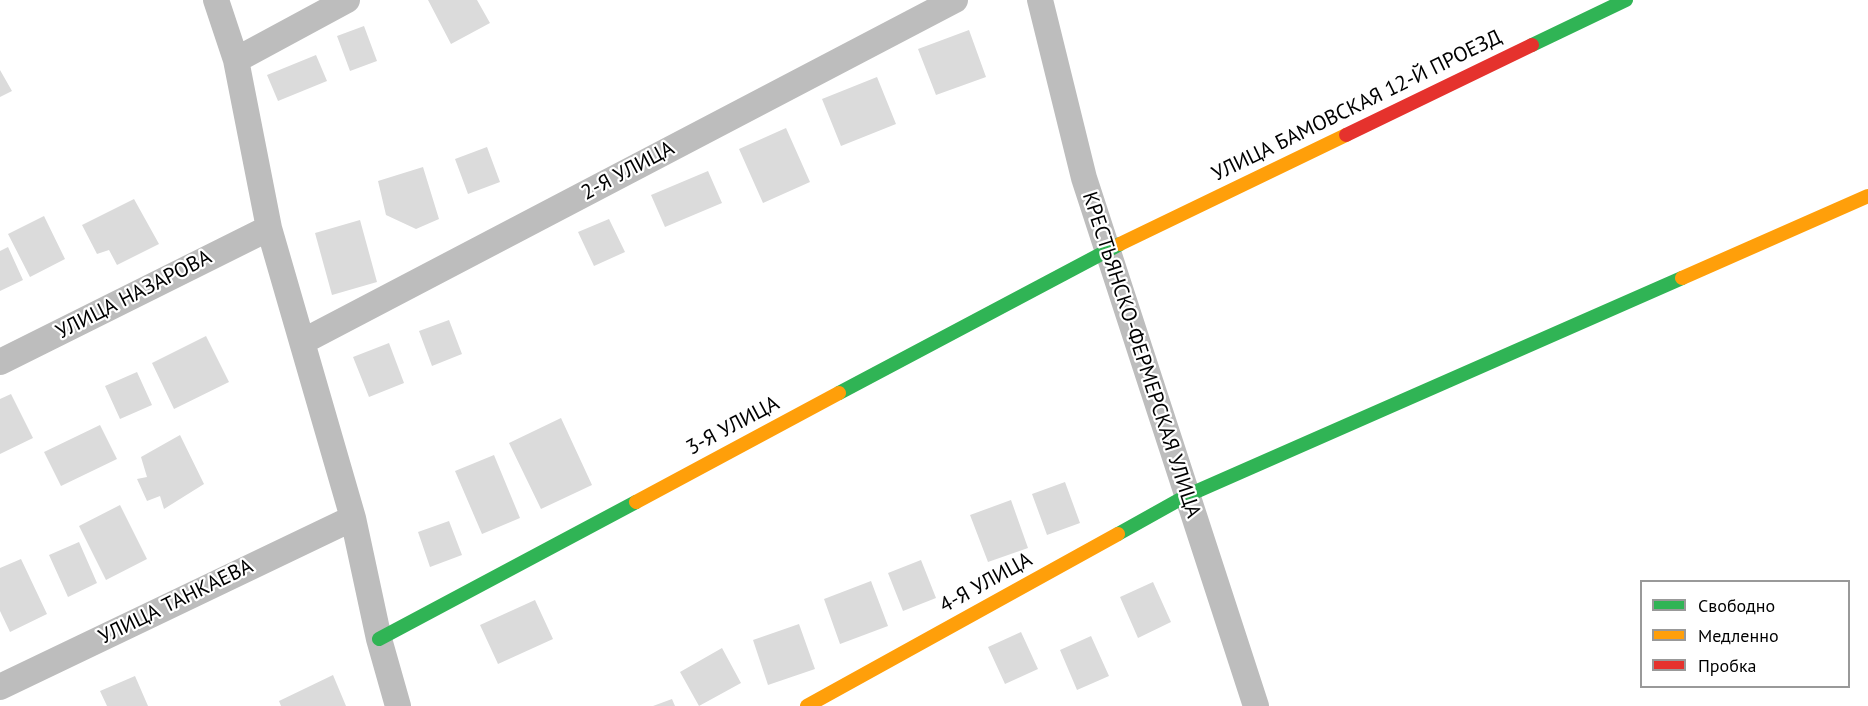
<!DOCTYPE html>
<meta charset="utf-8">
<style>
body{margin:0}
#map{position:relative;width:1868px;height:706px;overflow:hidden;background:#fff;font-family:"PT Sans",sans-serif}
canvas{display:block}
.legend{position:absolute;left:1640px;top:580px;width:210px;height:108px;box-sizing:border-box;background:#fff;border:2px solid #999;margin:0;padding:8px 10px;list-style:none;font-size:18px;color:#000}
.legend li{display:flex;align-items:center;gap:12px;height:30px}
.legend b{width:30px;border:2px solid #999}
</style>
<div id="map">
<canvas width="1868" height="706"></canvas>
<ul class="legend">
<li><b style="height:8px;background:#30b455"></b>Свободно</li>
<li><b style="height:8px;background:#ff9f0a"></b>Медленно</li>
<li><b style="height:8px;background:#e5322d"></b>Пробка</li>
</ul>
</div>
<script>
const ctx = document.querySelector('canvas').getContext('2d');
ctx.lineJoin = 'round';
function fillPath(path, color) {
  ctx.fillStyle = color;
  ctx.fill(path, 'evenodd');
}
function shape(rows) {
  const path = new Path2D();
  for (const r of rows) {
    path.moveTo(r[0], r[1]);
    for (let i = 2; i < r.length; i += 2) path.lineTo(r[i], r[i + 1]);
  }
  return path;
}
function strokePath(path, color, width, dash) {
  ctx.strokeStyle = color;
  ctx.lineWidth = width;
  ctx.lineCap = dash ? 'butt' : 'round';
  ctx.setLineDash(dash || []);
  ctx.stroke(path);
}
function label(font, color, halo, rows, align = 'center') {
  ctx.font = font + ' "PT Sans",sans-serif';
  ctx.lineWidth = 4.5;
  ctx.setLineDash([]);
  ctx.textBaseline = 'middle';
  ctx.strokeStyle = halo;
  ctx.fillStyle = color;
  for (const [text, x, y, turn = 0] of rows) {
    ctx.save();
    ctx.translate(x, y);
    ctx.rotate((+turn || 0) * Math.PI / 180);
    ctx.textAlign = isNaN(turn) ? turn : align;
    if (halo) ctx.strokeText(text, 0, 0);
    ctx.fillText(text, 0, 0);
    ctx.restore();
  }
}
fillPath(shape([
 [428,0,477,0,490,23,451,44],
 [364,26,377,61,350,71,337,36],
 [969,30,986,77,936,95,918,49],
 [316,55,327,81,278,101,267,75],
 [0,70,12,91,0,97],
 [877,77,896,124,841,146,822,99],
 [786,128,810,182,763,203,739,149],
 [487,147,500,182,468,194,455,159],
 [423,167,439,219,416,229,386,215,378,181],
 [708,171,722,203,665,227,651,195],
 [134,199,159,244,117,265,109,250,97,254,82,225],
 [44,216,65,259,30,277,8,234],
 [609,219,625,252,594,266,578,232],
 [360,220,377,282,332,295,315,233],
 [8,247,23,280,0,291,0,251],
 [449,320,462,354,432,366,419,331],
 [206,336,229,382,174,409,152,363],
 [389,343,404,383,369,397,353,357],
 [137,372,152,405,120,419,105,386],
 [11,394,33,438,0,454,0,399],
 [561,418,592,485,541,509,509,443],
 [100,425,117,459,61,486,44,452],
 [180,435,204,484,164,509,160,496,147,501,137,479,147,477,141,457],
 [494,455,520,518,482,534,455,471],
 [1065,482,1080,523,1047,535,1032,494],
 [1011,500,1028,548,988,562,970,515],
 [120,505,147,559,106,580,79,526],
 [449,521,462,555,430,567,418,532],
 [79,542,97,583,68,597,49,555],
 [21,559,47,614,10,632,0,611,0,568],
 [921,560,936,598,903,611,888,573],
 [871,581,888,626,840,644,824,599],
 [1153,582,1171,622,1138,638,1120,597],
 [535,600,553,639,498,664,480,625],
 [799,624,815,669,768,685,753,640],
 [1021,632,1038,669,1005,684,988,647],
 [1091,636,1109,676,1077,690,1060,650],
 [722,648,741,683,699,706,680,672],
 [333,675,346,706,281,706,279,701],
 [135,676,148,706,107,706,100,691],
 [672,699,675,706,653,706]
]), '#dbdbdb');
strokePath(shape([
 [216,0,236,60,269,228,353,518,379,639,398,706],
 [1040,0,1084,178,1256,706],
 [236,60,347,0],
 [302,342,955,0],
 [0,362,269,228],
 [0,687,353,518]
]), '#bdbdbd', 26);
strokePath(shape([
 [1532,45,1626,0],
 [839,393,1120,244],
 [1118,534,1186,496,1682,278],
 [379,639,636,502]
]), '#30b455', 14);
strokePath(shape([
 [1120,244,1346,135],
 [1682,278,1868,196],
 [636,502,839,393],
 [807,706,1118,534]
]), '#ff9f0a', 14);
strokePath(shape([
 [1346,135,1532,45]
]), '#e5322d', 14);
label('21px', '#000', '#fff', [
 ["УЛИЦА БАМОВСКАЯ 12-Й ПРОЕЗД",1357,106,-26],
 ["2-Я УЛИЦА",628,171,-28],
 ["УЛИЦА НАЗАРОВА",134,295,-27],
 ["КРЕСТЬЯНСКО-ФЕРМЕРСКАЯ УЛИЦА",1141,355,72],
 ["3-Я УЛИЦА",733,426,-28],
 ["4-Я УЛИЦА",986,583,-29],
 ["УЛИЦА ТАНКАЕВА",176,602,-26]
]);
</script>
